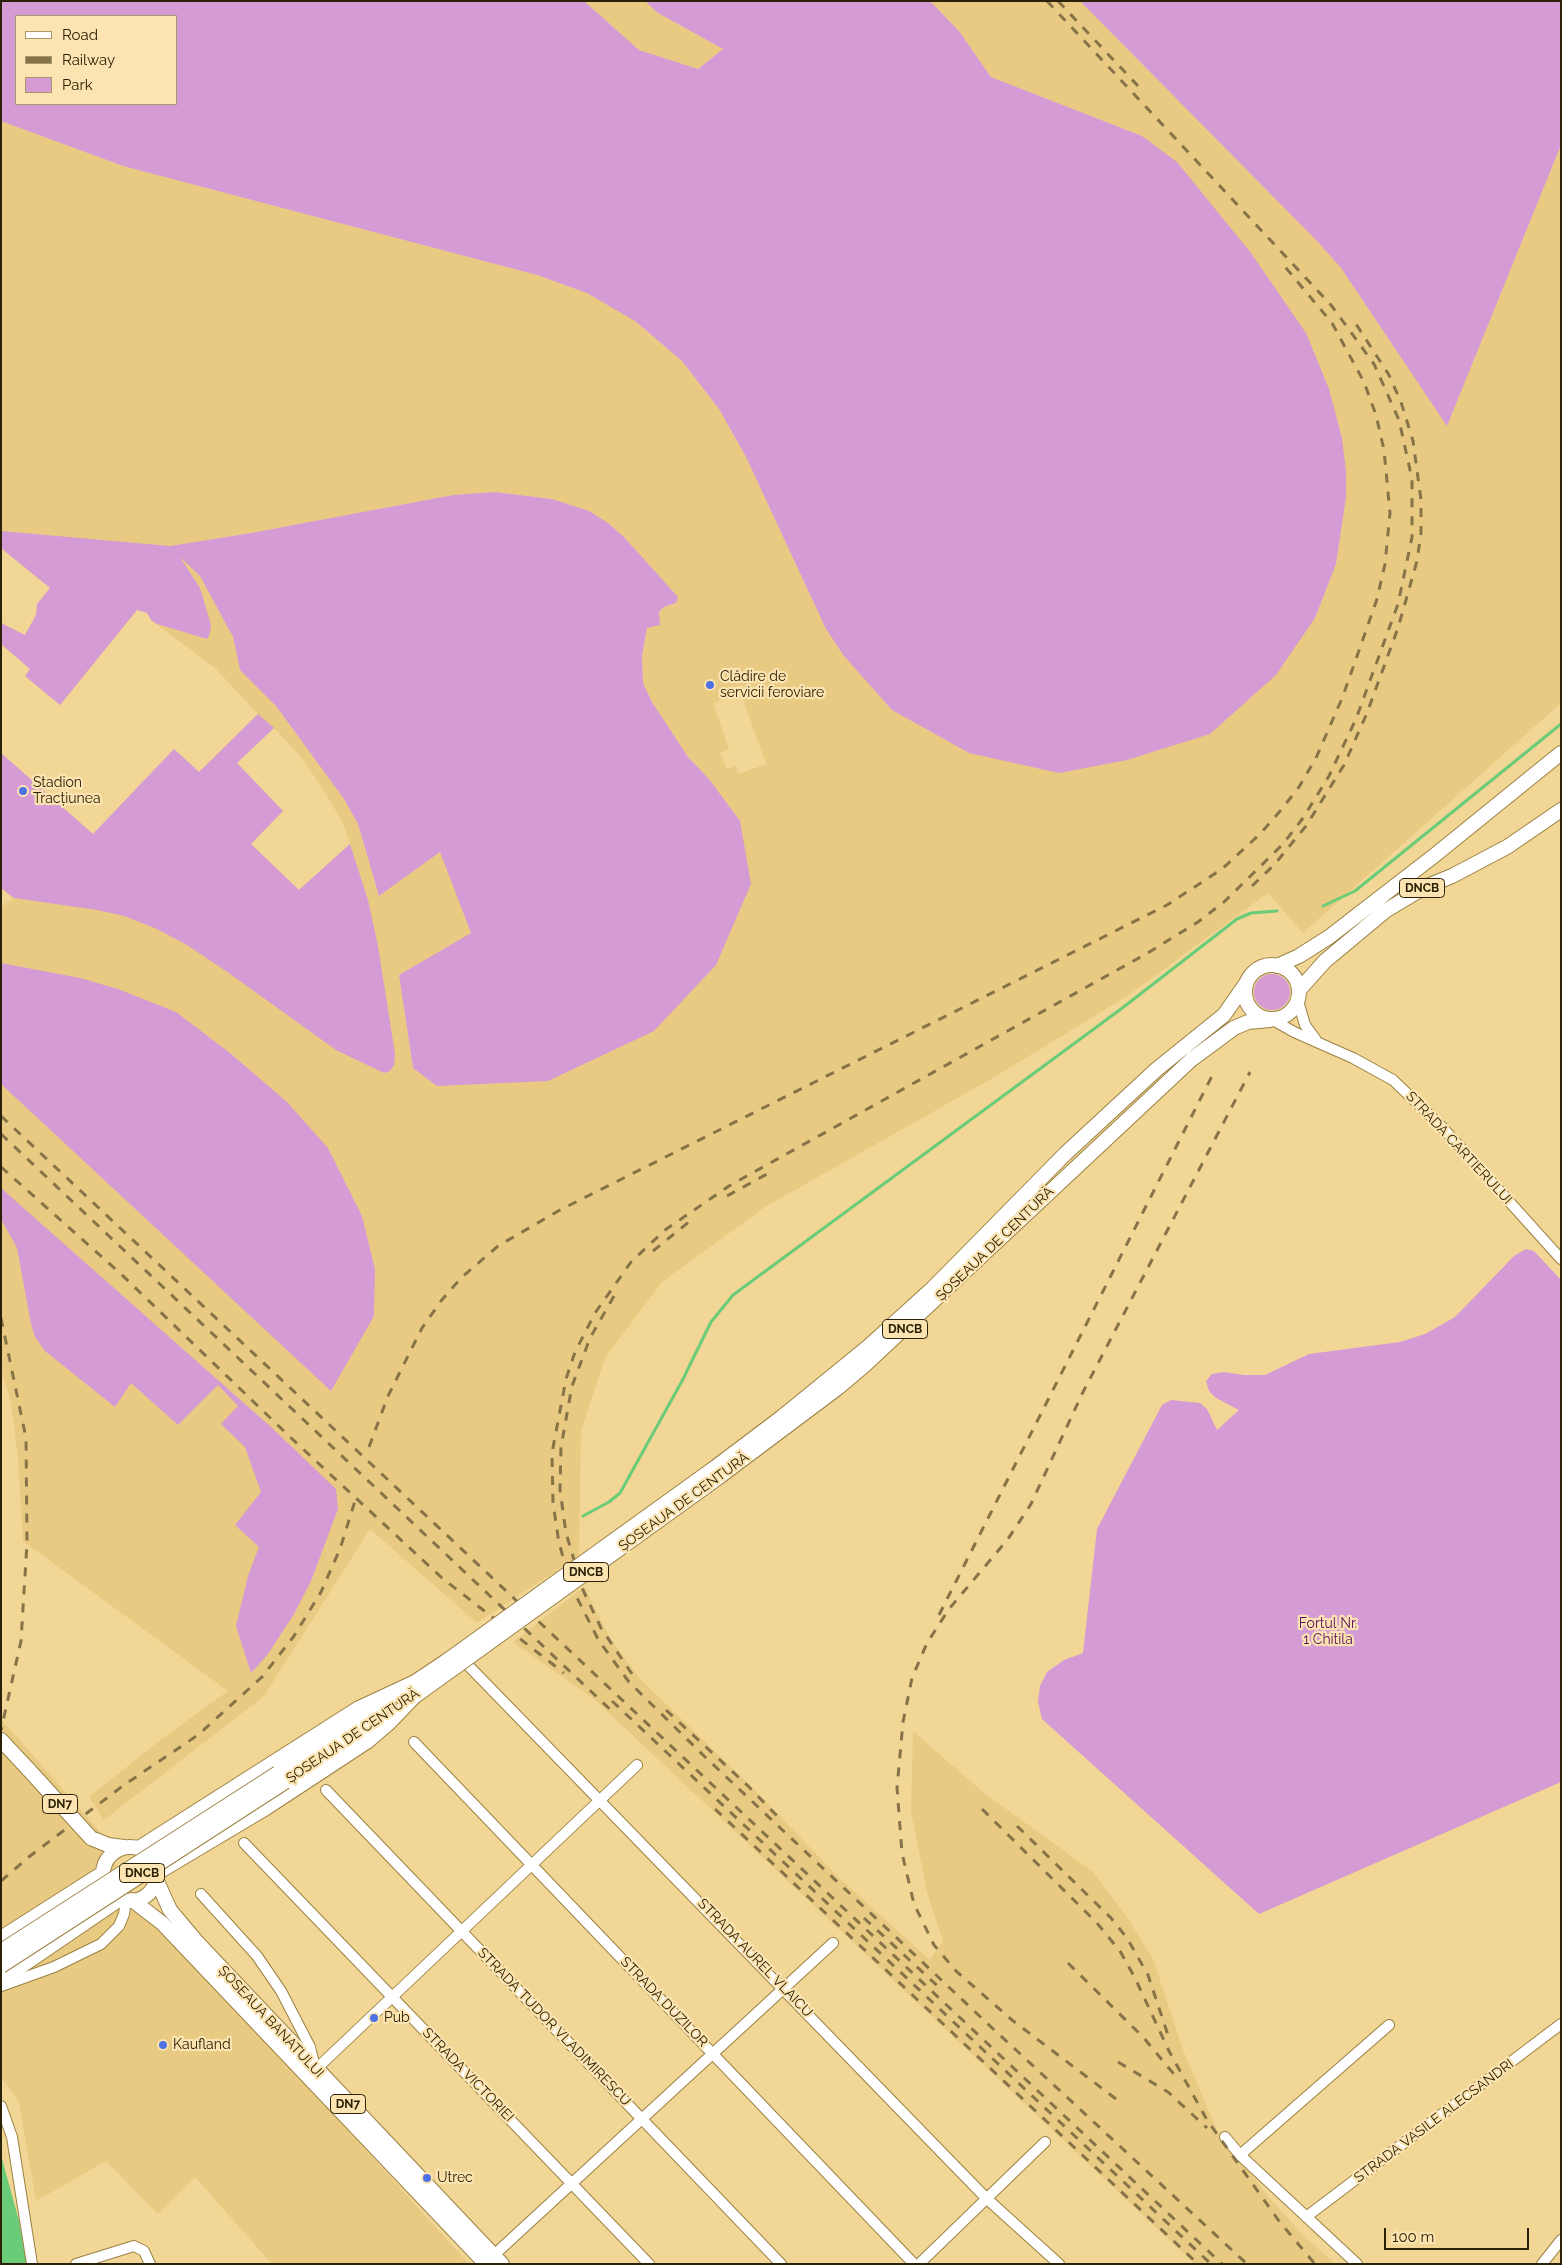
<!DOCTYPE html>
<meta charset="utf-8">
<style>
body{margin:0}
#map{position:relative;width:1562px;height:2265px;overflow:hidden;background:#f2d696;font-family:Raleway,sans-serif}
canvas{display:block}
.frame{position:absolute;inset:0;border:2px solid #2b2106;pointer-events:none}
.legend{position:absolute;left:15px;top:15px;width:162px;height:90px;box-sizing:border-box;background:#fbe4b1;border:1px solid #a8966d;margin:0;padding:6px 9px;list-style:none;font-size:15px;color:#2b2106}
.legend li{display:flex;align-items:center;gap:10px;height:25px}
.legend b{width:25px;border:1px solid #a8966d}
.scale{position:absolute;left:1384px;top:2228px;width:145px;height:22px;box-sizing:border-box;border:2px solid #2b2106;border-top:0;padding-left:6px;font-size:15px;line-height:18px;white-space:nowrap;color:#2b2106;-webkit-text-stroke:4px #fbe4b1;paint-order:stroke}
</style>
<div id="map">
<canvas width="1562" height="2265"></canvas>
<div class="frame"></div>
<ul class="legend">
<li><b style="height:6px;background:#fff"></b>Road</li>
<li><b style="height:6px;background:#867448"></b>Railway</li>
<li><b style="height:14px;background:#d59bd4"></b>Park</li>
</ul>
<div class="scale">100 m</div>
</div>
<script>
const ctx = document.querySelector('canvas').getContext('2d');
ctx.lineJoin = 'round';
function fillPath(path, color) {
  ctx.fillStyle = color;
  ctx.fill(path, 'evenodd');
}
function shape(rows) {
  const path = new Path2D();
  for (const r of rows) {
    if (r.length === 3) {
      path.moveTo(r[0] + r[2], r[1]);
      path.arc(r[0], r[1], r[2], 0, 2 * Math.PI);
      continue;
    }
    path.moveTo(r[0], r[1]);
    for (let i = 2; i < r.length; i += 2) path.lineTo(r[i], r[i + 1]);
  }
  return path;
}
function strokePath(path, color, width, dash) {
  ctx.strokeStyle = color;
  ctx.lineWidth = width;
  ctx.lineCap = dash ? 'butt' : 'round';
  ctx.setLineDash(dash || []);
  ctx.stroke(path);
}
function label(font, color, halo, rows, align = 'center') {
  ctx.font = font + ' Raleway,sans-serif';
  ctx.lineWidth = 4.5;
  ctx.setLineDash([]);
  ctx.textBaseline = 'middle';
  ctx.strokeStyle = halo;
  ctx.fillStyle = color;
  for (const [text, x, y, turn = 0] of rows) {
    ctx.save();
    ctx.translate(x, y);
    ctx.rotate((+turn || 0) * Math.PI / 180);
    ctx.textAlign = isNaN(turn) ? turn : align;
    if (halo) ctx.strokeText(text, 0, 0);
    ctx.fillText(text, 0, 0);
    ctx.restore();
  }
}
fillPath(shape([
 [584,1,645,1,658,13,723,49,698,69,639,50],
 [930,1,1080,1,1317,241,1341,268,1447,425,1561,145,1561,703,1303,933,1268,893,1126,997,991,1079,765,1207,662,1282,605,1358,581,1431,579,1556,477,1623,370,1529,264,1696,104,1820,89,1797,167,1735,228,1691,23,1541,18,1458,11,1402,1,1367,1,907,13,898,1,888,1,753,93,834,174,749,199,772,258,714,215,668,151,620,147,613,142,610,137,610,60,705,25,676,30,669,1,644,1,623,25,635,36,615,37,604,50,588,1,548,1,121,123,166,537,275,587,293,609,304,635,321,682,361,719,409,746,457,826,629,1315,618,1336,564,1346,497,1346,472,1142,136,991,77,959,31],
 [495,492,552,499,589,511,608,523,624,537,678,597,675,604,664,607,659,612,660,625,647,628,642,656,643,683,652,702,688,757,709,779,740,821,437,1086,413,1068,399,975,472,933,440,852,379,896,358,824,344,799,276,706,240,670,233,637,200,576,171,546,251,533,453,495],
 [739,688,766,764,739,774,736,766,727,769,720,753,729,749,713,703,723,699,721,695],
 [274,728,300,756,321,786,343,823,350,844,299,890,251,844,283,811,237,763],
 [584,1587,611,1640,641,1680,757,1792,840,1879,930,1960,943,1941,927,1892,911,1812,913,1731,984,1793,1092,1871,1127,1917,1153,1959,1183,2050,1217,2130,1268,2196,1304,2236,1335,2264,1195,2264,594,1699,513,1642],
 [1,1719,97,1828,128,1887,469,2264,272,2264,195,2177,158,2214,106,2161,36,2201,19,2102,1,2077]
]), '#e9ca82');
fillPath(shape([
 [1,1,584,1,639,50,698,69,723,49,658,13,645,1,930,1,959,31,991,77,1142,136,1177,162,1251,253,1306,333,1329,389,1342,438,1346,472,1346,497,1336,564,1315,618,1276,675,1210,734,1127,760,1059,773,969,753,892,710,844,656,826,629,746,457,719,409,682,361,635,321,587,293,537,275,123,166,1,121],
 [176,16,176,104,16,104,16,16],
 [1080,1,1561,1,1561,145,1447,426,1341,268,1317,241],
 [495,492,552,499,589,511,608,523,624,537,678,597,676,603,664,607,659,612,660,625,647,628,642,656,643,683,652,702,688,757,709,779,740,821,751,884,716,965,654,1031,548,1081,437,1086,413,1068,399,975,471,933,440,852,379,896,358,824,344,799,276,706,240,670,233,637,200,576,180,557,200,588,211,625,210,633,207,639,157,624,151,620,147,613,137,610,60,705,25,676,30,669,1,644,1,623,25,635,36,615,37,604,50,588,1,548,1,531,170,546,251,533,453,495],
 [258,714,274,728,237,763,283,811,251,844,299,890,350,844,368,900,378,946,395,1054,394,1065,390,1071,384,1073,336,1050,226,971,187,945,157,929,124,916,97,910,14,898,1,888,1,753,93,834,174,749,199,772],
 [1,963,80,978,118,989,176,1012,230,1053,287,1102,328,1148,362,1216,375,1269,374,1316,331,1391,1,1084],
 [1272,992,18],
 [1,1188,271,1427,336,1489,338,1509,311,1581,294,1614,268,1654,251,1673,236,1626,248,1576,259,1547,235,1525,261,1492,245,1447,221,1424,238,1406,218,1385,178,1425,131,1383,115,1407,45,1351,35,1337,31,1324,17,1248,1,1219],
 [1526,1249,1534,1251,1561,1280,1561,1782,1259,1914,1042,1719,1038,1702,1040,1686,1047,1672,1064,1660,1083,1653,1097,1529,1162,1405,1171,1400,1200,1403,1207,1409,1217,1430,1239,1410,1216,1398,1209,1391,1206,1381,1212,1374,1223,1372,1244,1375,1265,1375,1309,1354,1400,1342,1425,1334,1455,1317,1514,1256]
]), '#d59bd4');
fillPath(shape([
 [1,2155,19,2221,27,2264,1,2264]
]), '#6acc79');
strokePath(shape([
 [1323,906,1355,891,1561,724],
 [583,1516,609,1502,620,1493,682,1381,711,1322,733,1295,1121,1009,1237,919,1251,913,1277,911]
]), '#6acc79', 3);
const minor = shape([
 [1298,1001,1305,1025,1316,1040],
 [1273,1020,1294,1032,1353,1058,1393,1080,1442,1127,1561,1259],
 [459,1656,986,2198,1059,2264],
 [414,1742,914,2264],
 [326,1790,781,2264],
 [244,1843,649,2264],
 [201,1894,257,1956,281,1991,310,2047,314,2064],
 [1,1986,54,1967,101,1944,119,1926,124,1914,126,1900],
 [313,2072,637,1765],
 [1,2106,12,2137,32,2264],
 [1225,2137,1240,2155,1357,2264],
 [1240,2155,1389,2025],
 [1306,2217,1561,2024],
 [494,2255,833,1943],
 [76,2264,134,2246,144,2251,150,2264],
 [919,2264,1045,2142],
 [1542,2264,1561,2240]
]);
const major = shape([
 [1272,992,27],
 [1277,966,1299,956,1329,937,1435,855,1561,753],
 [1300,989,1325,961,1385,911,1425,887,1452,876,1507,847,1561,810],
 [713,1469,782,1417,868,1347,933,1288,1065,1154,1157,1069,1224,1015,1247,982],
 [719,1477,839,1387,865,1365,1192,1059,1234,1028,1248,1022,1270,1020],
 [409,1686,448,1660],
 [408,1701,454,1668],
 [1,1740,29,1770],
 [278,1773,354,1726,389,1700],
 [285,1782,375,1725],
 [91,1838,108,1845,124,1847],
 [130,1874,27],
 [139,1848,359,1708,417,1681],
 [157,1873,266,1808,368,1741,389,1723,415,1696],
 [156,1879,170,1910,196,1941,502,2264],
 [132,1900,162,1923,486,2264],
 [1,1938,103,1873],
 [1,1980,120,1899]
]);
strokePath(minor, '#9b8142', 12);
strokePath(major, '#9b8142', 16);
strokePath(minor, '#fff', 10);
strokePath(major, '#fff', 14);
strokePath(shape([
 [1047,1,1331,305,1374,364,1399,420,1412,479,1412,537,1398,604,1356,719,1329,776,1303,818,1283,844,1224,902,1198,922,1146,954,729,1186,665,1230,631,1262,595,1313,575,1352,566,1379,552,1453,553,1503,559,1543,572,1588,599,1641,629,1682,703,1755,989,2025,1247,2264],
 [1058,1,1138,86],
 [1252,886,1274,865,1306,826,1344,765,1367,713,1398,628,1417,561,1421,533,1421,500,1413,441,1401,402,1389,375,1356,324],
 [1,1116,1222,2264],
 [1,1134,615,1714],
 [1,1167,120,1273,289,1436,442,1578,564,1673],
 [727,1196,767,1174],
 [653,1251,690,1221],
 [614,1296,590,1338,572,1386,561,1447,560,1490,566,1533,583,1590,601,1628,632,1674],
 [1,1318,26,1438,27,1543,21,1641,1,1730],
 [369,1447,388,1396,422,1328,441,1301,461,1278,498,1246,560,1210,1167,905,1222,869,1260,834,1281,810,1299,787,1316,758,1343,696,1377,599,1385,564,1390,513,1384,450,1376,415,1364,382,1332,323,1281,262],
 [939,1615,1213,1074],
 [612,1701,1211,2264],
 [666,1710,748,1786,780,1819],
 [715,1809,1198,2264],
 [982,1809,1096,1922,1120,1951,1135,1978,1169,2051,1207,2120,1279,2221,1315,2264],
 [1017,1826,1111,1918,1127,1938,1148,1975,1169,2038],
 [1,1881,30,1856,124,1785,198,1735,262,1677,294,1636,321,1592,340,1549,355,1501],
 [864,1918,943,1991],
 [1068,1963,1143,2037,1178,2079],
 [1118,2062,1168,2092,1207,2128],
 [1116,2099,1012,2020,956,1971,934,1945,914,1904,902,1853,897,1788,903,1722,912,1678,927,1643,949,1609,1008,1539,1031,1504,1082,1394,1250,1072]
]), '#867448', 3, [9, 9]);
const majorBridge = shape([
 [448,1660,713,1469],
 [454,1668,719,1477],
 [29,1770,91,1838],
 [1,1951,278,1773],
 [1,1966,285,1782]
]);
strokePath(majorBridge, '#9b8142', 16, []);
strokePath(majorBridge, '#fff', 14);
for (const [x, y, r, color] of [
 [710,685,5,"#4d72e6"],
 [23,791,5,"#4d72e6"],
 [374,2018,5,"#4d72e6"],
 [163,2045,5,"#4d72e6"],
 [427,2178,5,"#4d72e6"]
]) {
  const dot = new Path2D();
  dot.arc(x, y, r, 0, 2 * Math.PI);
  ctx.fillStyle = color;
  ctx.fill(dot);
  strokePath(dot, '#fbe4b1', 2);
}
for (const [x, y, w] of [
 [1422,888,45],
 [905,1329,45],
 [586,1572,45],
 [60,1804,35],
 [142,1873,45],
 [348,2104,35]
]) {
  const box = new Path2D();
  box.roundRect(x - w / 2, y - 9.5, w, 19, 4);
  ctx.fillStyle = '#fbe4b1';
  ctx.fill(box);
  strokePath(box, '#2b2106', 1);
}
label('bold 12px', '#2b2106', null, [
 ["DNCB",1422,888],
 ["DNCB",905,1329],
 ["DNCB",586,1572],
 ["DN7",60,1804],
 ["DNCB",142,1873],
 ["DN7",348,2104]
]);
label('14px', '#2b2106', '#fbe4b1', [
 ["Clădire de",720,677],
 ["servicii feroviare",720,693],
 ["Stadion",33,783],
 ["Tracțiunea",33,799],
 ["Pub",384,2018],
 ["Kaufland",173,2045],
 ["Utrec",437,2178]
], 'left');
label('14px', '#2b2106', '#fbe4b1', [
 ["STRADA CARTIERULUI",1459,1148,47],
 ["ȘOSEAUA DE CENTURĂ",995,1244,-44],
 ["ȘOSEAUA DE CENTURĂ",684,1502,-36],
 ["ȘOSEAUA DE CENTURĂ",353,1736,-34],
 ["STRADA AUREL VLAICU",755,1958,46],
 ["STRADA DUZILOR",664,2002,46],
 ["ȘOSEAUA BANATULUI",271,2022,47],
 ["STRADA TUDOR VLADIMIRESCU",554,2027,46],
 ["STRADA VICTORIEI",468,2075,46],
 ["STRADA VASILE ALECSANDRI",1434,2121,-37]
]);
label('14px', '#5d0e5e', '#fbe4b1', [
 ["Fortul Nr.",1328,1624],
 ["1 Chitila",1328,1640]
]);
</script>
